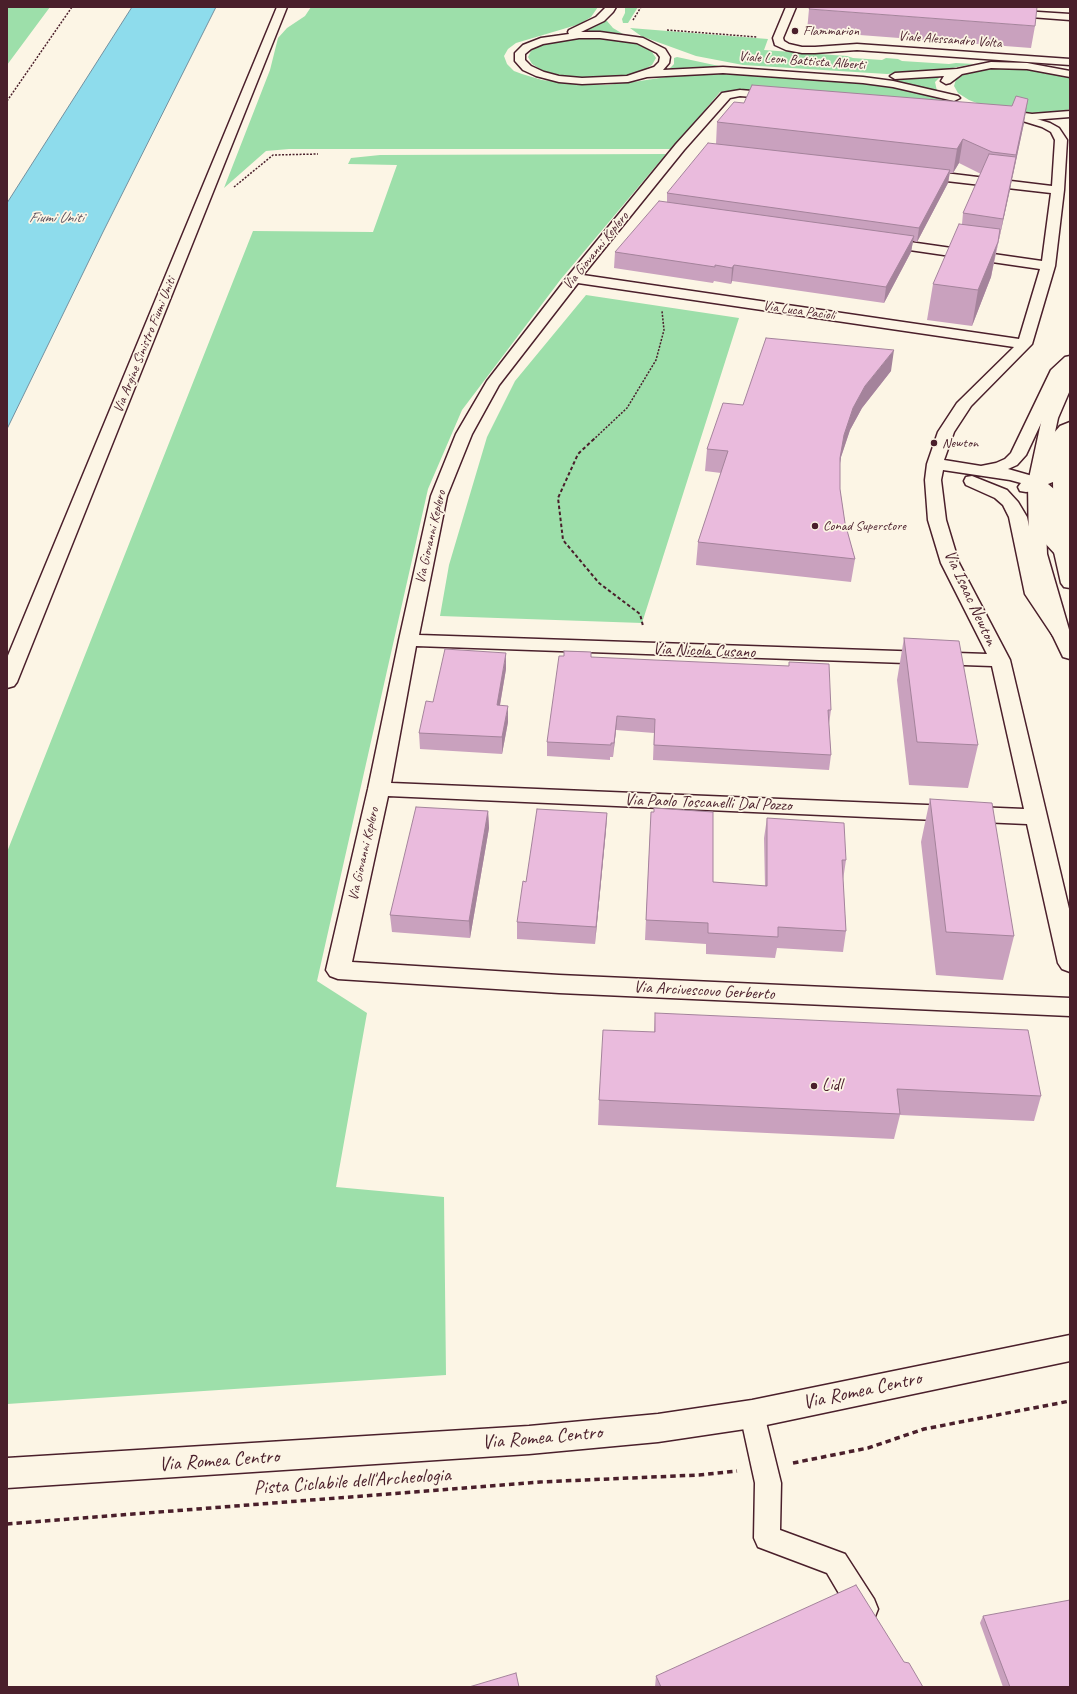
<!DOCTYPE html>
<style>
body{margin:0}
#map{position:relative;width:1077px;height:1694px;overflow:hidden;background:#fcf5e5;font-family:Caveat,sans-serif}
canvas{display:block}
.frame{position:absolute;inset:0;border:8px solid #4a1f2b;pointer-events:none}
</style>
<div id="map">
<canvas width="1077" height="1694"></canvas>
<div class="frame"></div>
</div>
<script>
const ctx = document.querySelector('canvas').getContext('2d');
ctx.lineJoin = 'round';
function fillPath(path, color) {
  ctx.fillStyle = color;
  ctx.fill(path, 'evenodd');
}
function shape(rows) {
  const path = new Path2D();
  for (const r of rows) {
    path.moveTo(r[0], r[1]);
    for (let i = 2; i < r.length; i += 2) path.lineTo(r[i], r[i + 1]);
  }
  return path;
}
function strokePath(path, color, width, dash) {
  ctx.strokeStyle = color;
  ctx.lineWidth = width;
  ctx.lineCap = dash ? 'butt' : 'round';
  ctx.setLineDash(dash || []);
  ctx.stroke(path);
}
function label(font, color, halo, rows, align = 'center') {
  ctx.font = font + ' Caveat,sans-serif';
  ctx.lineWidth = 3.5;
  ctx.setLineDash([]);
  ctx.textBaseline = 'middle';
  ctx.strokeStyle = halo;
  ctx.fillStyle = color;
  for (const [text, x, y, turn = 0] of rows) {
    ctx.save();
    ctx.translate(x, y);
    ctx.rotate((+turn || 0) * Math.PI / 180);
    ctx.textAlign = isNaN(turn) ? turn : align;
    if (halo) ctx.strokeText(text, 0, 0);
    ctx.fillText(text, 0, 0);
    ctx.restore();
  }
}
fillPath(shape([
 [7,7,50,7,7,65],
 [311,7,598,7,591,17,580,24,516,43,508,49,504,56,507,64,514,71,522,74,542,80,567,83,606,85,633,82,680,75,721,73,745,73,882,84,919,92,955,104,958,107,737,90,720,92,672,149,289,149,266,151,224,188,270,70,278,38,287,28,305,16],
 [625,7,638,7,628,23,623,23,622,19,625,13],
 [605,20,607,21,613,28,623,34,581,32],
 [630,28,768,39,764,50,847,56,853,58,882,60,886,58,898,59,902,61,949,64,956,63,974,64,941,70,887,74,743,65,696,56,641,36],
 [591,37,628,41,643,46,652,52,656,58,652,65,641,71,625,76,603,78,581,78,560,75,543,71,532,64,528,57,531,51,540,45,572,38],
 [677,57,719,66,719,67,668,70,674,64,674,58],
 [1018,67,1059,73,1070,77,1070,109,1058,112,1035,113,1010,111,987,107,969,100,958,93,954,86,956,79,965,74,979,70],
 [941,76,935,82,937,91,894,81,895,79],
 [666,154,561,279,462,410,428,489,317,981,367,1013,336,1187,444,1197,446,1375,7,1404,7,852,253,231,373,232,397,165,348,164,351,158,380,155],
 [586,295,739,318,642,623,440,616,449,565,487,437,515,381]
]), '#9ddfaa');
const water = shape([
 [132,7,216,7,103,232,7,429,7,203,132,7]
]);
fillPath(water, '#8edcec');
strokePath(water, '#73909f', 1);
const service = shape([
 [752,1403,761,1406,764,1414,781,1483,780,1530,845,1554,874,1599,878,1609,874,1619,864,1623,854,1619,827,1573,758,1547,754,1538,755,1483,740,1414,743,1406,752,1403]
]);
const minor = shape([
 [277,7,287,7,17,682,14,686,7,688,7,658,277,7],
 [786,7,796,7,783,38,784,41,789,44,802,47,815,47,857,44,1070,59,1070,65,857,50,815,53,802,53,786,50,775,45,773,38,786,7],
 [1007,10,1070,14,1070,20,1004,15,1002,13,1004,11,1007,10],
 [740,90,777,93,783,96,777,99,740,96,730,98,684,150,583,275,1019,339,1040,269,882,246,877,245,875,242,877,239,882,238,1042,261,1051,193,920,178,916,177,914,174,916,171,920,170,1052,186,1055,140,1051,132,1042,127,1013,118,1011,116,1013,114,1017,113,1050,123,1059,128,1067,140,1064,190,1055,266,1032,344,971,406,954,432,944,460,981,466,996,463,1005,459,1011,453,1051,370,1065,357,1070,356,1070,368,1065,372,1060,383,1026,455,1017,465,1008,469,1036,477,1041,475,1046,466,1053,434,1060,426,1070,422,1070,434,1062,466,1053,482,1048,484,1054,489,1058,497,1061,540,1070,549,1070,555,1063,557,1057,556,1043,541,1042,497,1035,491,1026,492,1020,491,1018,487,1021,483,1010,480,943,470,941,480,946,520,959,563,1010,660,1070,913,1070,972,1062,969,1058,963,1027,824,388,796,352,962,559,975,1070,998,1070,1016,559,993,338,979,330,976,326,970,368,789,399,640,431,496,456,434,487,381,569,275,676,144,722,93,740,90],
 [578,283,1014,347,957,403,938,432,927,464,925,480,928,520,941,563,987,654,419,635,447,496,472,434,499,385,578,283],
 [416,646,992,666,1024,809,391,783,416,646],
 [972,476,1007,490,1018,502,1027,517,1043,594,1069,632,1067,636,1060,638,1053,636,1025,594,1009,517,1003,505,995,498,966,485,964,481,966,477,972,476]
]);
const secondary = shape([
 [606,7,616,7,613,12,604,21,581,32,600,32,643,38,665,49,670,57,669,63,663,70,723,67,863,77,893,81,958,96,960,98,954,101,893,87,863,83,723,73,647,77,628,82,582,84,559,82,536,76,523,70,515,61,515,53,523,45,541,38,569,34,568,32,569,30,596,17,606,7],
 [579,38,600,38,637,43,657,53,660,57,659,62,654,67,627,76,582,78,559,76,544,72,531,66,525,60,525,54,531,49,543,44,579,38],
 [991,62,1027,63,1070,71,1070,77,1027,69,991,68,962,74,950,83,946,84,941,81,944,76,895,79,890,76,895,73,957,69,991,62],
 [995,109,1032,114,1070,111,1070,117,1032,120,991,114,989,112,991,110,995,109],
 [1070,367,1070,390,1058,418,1044,483,1047,554,1070,633,1070,659,1063,657,1051,632,1029,554,1028,483,1042,418,1062,372,1065,369,1070,367],
 [1070,435,1069,481,1070,588,1064,587,1061,583,1054,552,1053,481,1062,440,1064,437,1070,435],
 [1070,1335,1070,1361,752,1428,658,1442,529,1454,7,1488,7,1458,529,1426,658,1414,752,1400,1070,1335]
]);
strokePath(service, '#4a1f2b', 3);
strokePath(minor, '#4a1f2b', 3);
strokePath(secondary, '#4a1f2b', 3);
strokePath(shape([
 [633,20,641,7],
 [667,30,757,37],
 [7,101,72,7],
 [234,187,273,155,318,154],
 [593,440,627,408,656,360,664,330,662,311]
]), '#4a1f2b', 1.5, [2, 1.5]);
strokePath(shape([
 [594,439,578,454,558,498,563,540,599,583,640,614,643,626]
]), '#4a1f2b', 2, [3.5, 2.5]);
strokePath(shape([
 [793,1463,868,1448,924,1429,1070,1401],
 [7,1524,540,1482,699,1475,737,1471]
]), '#4a1f2b', 3.5, [5.5, 4]);
fillPath(service, '#fcf5e5');
fillPath(minor, '#fcf5e5');
fillPath(secondary, '#fcf5e5');
fillPath(shape([
 [809,9,1035,26,1031,48,807,31],
 [744,103,1024,123,991,277,972,326,927,320,933,284,962,224,963,213,981,174,959,163,953,173,950,173,948,183,917,242,913,241,911,252,884,303,732,281,731,284,714,281,713,283,614,268,615,252,667,202,667,193,716,144,717,122],
 [891,371,862,408,850,430,841,457,840,464,840,489,845,523,855,559,851,582,696,565,698,542,721,473,705,471,707,449],
 [904,638,978,745,968,788,909,785,897,680],
 [591,652,591,657,831,710,829,724,831,755,829,770,653,760,654,733,616,730,613,757,610,757,610,760,547,756,547,742,564,656],
 [506,669,500,705,508,722,502,754,420,749,419,733,433,702],
 [930,799,1014,936,1003,980,936,975,921,842],
 [488,811,489,828,470,938,392,932,390,915],
 [607,813,606,830,595,944,517,939,517,922,526,882],
 [767,818,846,860,843,880,846,931,843,952,777,948,775,958,706,954,706,944,645,940,650,832,713,882,765,886,764,838],
 [655,1013,1041,1096,1034,1121,900,1115,894,1139,598,1125,599,1100,654,1032],
 [983,1616,1070,1687,1003,1687,980,1623],
 [904,1662,923,1687,655,1687,656,1676]
]), '#c9a1be');
fillPath(shape([
 [1028,99,1024,123,1012,180,1016,155],
 [963,139,959,163,953,173,957,149],
 [1016,157,1010,190,996,253,1003,219],
 [950,170,948,183,917,242,919,228],
 [1000,229,991,277,972,326,978,290],
 [914,236,911,252,884,303,886,287],
 [734,265,732,281,731,284,732,268],
 [894,350,891,371,862,408,850,430,841,457,837,480,840,458,844,435,853,408,865,386],
 [506,653,506,669,497,722,497,705],
 [508,706,508,722,502,754,502,737],
 [617,716,616,730,613,757,614,743],
 [488,811,489,828,470,938,469,921],
 [607,813,606,830,595,944,596,927]
]), '#a4839b');
const building = shape([
 [810,7,1037,7,1035,26,809,9,810,7],
 [752,85,1012,106,1016,96,1028,99,1016,155,992,152,963,139,957,149,717,122,734,102,744,103,752,85],
 [708,143,950,170,919,228,667,193,708,143],
 [989,154,1016,157,1003,219,963,213,989,154],
 [659,201,914,236,886,287,734,265,732,268,715,265,715,267,615,252,659,201],
 [959,224,1000,229,998,242,978,290,933,284,959,224],
 [766,338,894,350,865,386,853,408,844,435,840,458,840,489,845,523,855,559,698,542,728,451,707,449,723,403,743,405,766,338],
 [904,638,959,641,978,745,917,742,904,638],
 [445,649,506,653,497,705,508,706,502,737,419,733,426,701,433,702,445,649],
 [564,651,591,652,591,657,655,660,789,666,789,662,829,664,831,710,828,710,831,755,654,745,655,719,617,716,614,743,611,743,611,745,547,742,559,656,564,656,564,651],
 [930,799,992,803,1014,936,946,932,930,799],
 [416,807,488,811,469,921,390,915,416,807],
 [654,808,713,812,713,882,767,886,767,818,844,823,846,860,842,860,846,931,778,927,778,937,708,933,708,923,646,920,651,812,654,812,654,808],
 [537,809,607,813,596,927,517,922,523,881,526,882,537,809],
 [655,1013,1028,1030,1041,1096,897,1089,900,1114,599,1100,603,1030,655,1032,655,1013],
 [856,1585,904,1662,909,1663,923,1687,661,1687,656,1676,856,1585],
 [1070,1600,1070,1687,1010,1687,983,1616,1070,1600],
 [516,1673,519,1687,469,1687,516,1673]
]);
fillPath(building, '#eabbdd');
strokePath(building, '#a4839b', 1);
for (const [x, y, r, color] of [
 [795,31,4,"#4a1f2b"],
 [934,443,4,"#4a1f2b"],
 [815,526,4,"#4a1f2b"],
 [814,1086,4,"#4a1f2b"]
]) {
  const dot = new Path2D();
  dot.arc(x, y, r, 0, 2 * Math.PI);
  ctx.fillStyle = color;
  ctx.fill(dot);
  strokePath(dot, '#fcf5e5', 1.5);
}
label('14px', '#4a1f2b', '#fcf5e5', [
 ["Flammarion",803,31],
 ["Newton",942,443],
 ["Conad Superstore",823,526]
], 'left');
label('14px', '#4a1f2b', '#fcf5e5', [
 ["Viale Alessandro Volta",950,40,4],
 ["Viale Leon Battista Alberti",802,61,4],
 ["Via Giovanni Keplero",596,251,-51],
 ["Via Luca Pacioli",799,311,8],
 ["Via Argine Sinistro Fiumi Uniti",145,345,-68],
 ["Via Giovanni Keplero",431,537,-77],
 ["Via Giovanni Keplero",364,854,-77]
]);
label('italic 15px', '#5b4e5b', '#fcf5e5', [
 ["Fiumi Uniti",56,218]
]);
label('17px', '#4a1f2b', '#fcf5e5', [
 ["Via Isaac Newton",970,598,65],
 ["Via Nicola Cusano",704,651,2],
 ["Via Paolo Toscanelli Dal Pozzo",708,803,2],
 ["Via Arcivescovo Gerberto",704,991,3]
]);
label('17px', '#4a1f2b', '#fcf5e5', [
 ["Lidl",822,1086]
], 'left');
label('20px', '#4a1f2b', '#fcf5e5', [
 ["Via Romea Centro",862,1391,-12],
 ["Via Romea Centro",542,1438,-5],
 ["Via Romea Centro",219,1461,-4],
 ["Pista Ciclabile dell'Archeologia",352,1482,-4]
]);
</script>
